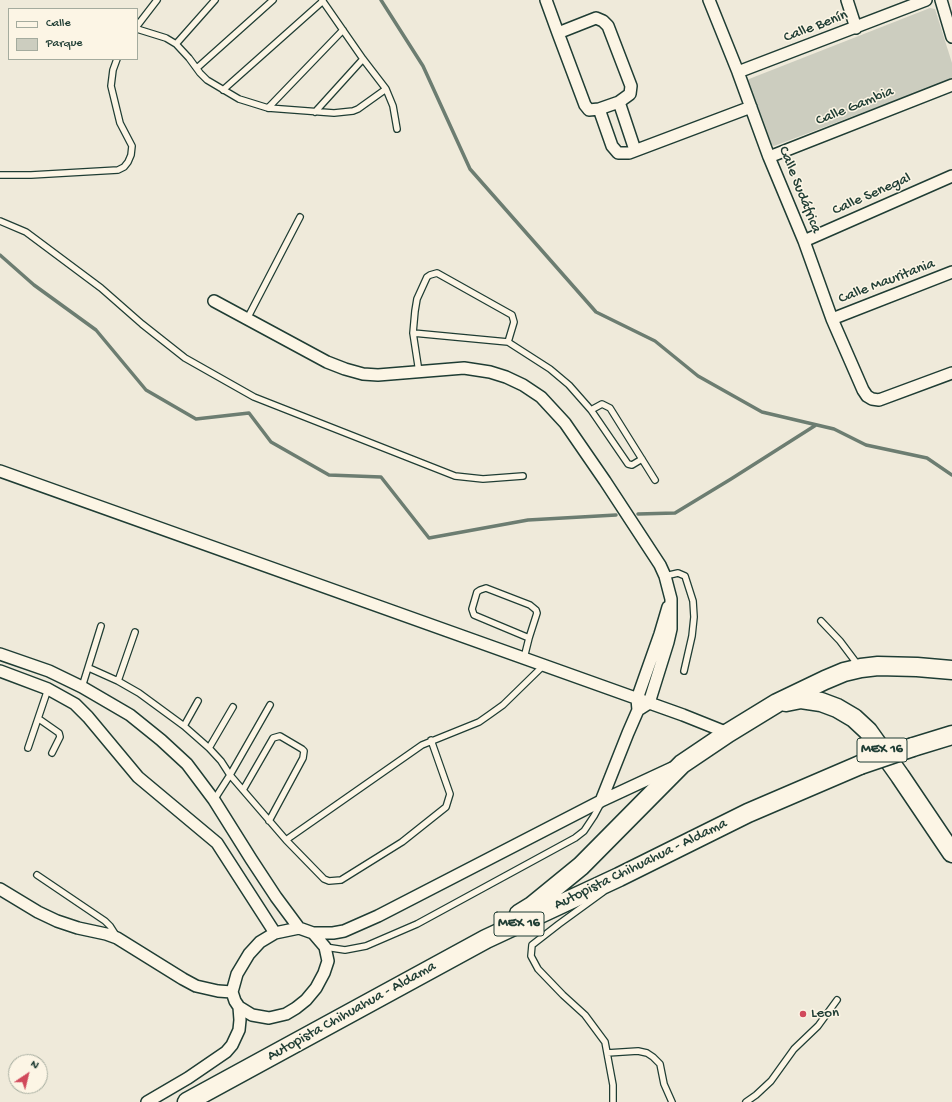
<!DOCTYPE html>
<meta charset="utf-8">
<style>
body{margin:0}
#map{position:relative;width:952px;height:1102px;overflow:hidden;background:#efeada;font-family:"Gochi Hand",sans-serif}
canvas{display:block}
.legend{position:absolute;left:8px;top:8px;width:130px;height:52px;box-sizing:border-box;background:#fcf5e5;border:1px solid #a4ab9e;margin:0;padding:5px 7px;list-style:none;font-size:12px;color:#1f3d34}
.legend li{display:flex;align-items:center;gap:8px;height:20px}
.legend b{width:20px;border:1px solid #a4ab9e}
.north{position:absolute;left:8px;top:1054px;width:40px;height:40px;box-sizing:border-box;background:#fcf5e5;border:1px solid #a4ab9e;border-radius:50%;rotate:35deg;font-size:11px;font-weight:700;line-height:16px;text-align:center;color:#1f3d34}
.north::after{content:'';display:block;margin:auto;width:14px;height:18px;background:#d1495b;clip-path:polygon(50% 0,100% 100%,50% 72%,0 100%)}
</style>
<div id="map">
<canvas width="952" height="1102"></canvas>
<ul class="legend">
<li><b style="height:5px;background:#fcf5e5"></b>Calle</li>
<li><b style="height:11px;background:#cccdbf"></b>Parque</li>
</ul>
<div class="north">N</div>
</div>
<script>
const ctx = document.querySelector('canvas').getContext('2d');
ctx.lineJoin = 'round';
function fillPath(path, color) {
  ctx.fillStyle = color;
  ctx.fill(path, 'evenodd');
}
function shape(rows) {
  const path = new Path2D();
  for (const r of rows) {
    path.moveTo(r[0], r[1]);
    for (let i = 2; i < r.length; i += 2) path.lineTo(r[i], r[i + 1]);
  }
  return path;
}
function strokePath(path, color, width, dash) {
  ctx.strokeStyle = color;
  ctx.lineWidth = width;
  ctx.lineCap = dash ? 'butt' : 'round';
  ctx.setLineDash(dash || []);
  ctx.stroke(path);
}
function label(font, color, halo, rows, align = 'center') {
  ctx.font = font + ' "Gochi Hand",sans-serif';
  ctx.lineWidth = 3;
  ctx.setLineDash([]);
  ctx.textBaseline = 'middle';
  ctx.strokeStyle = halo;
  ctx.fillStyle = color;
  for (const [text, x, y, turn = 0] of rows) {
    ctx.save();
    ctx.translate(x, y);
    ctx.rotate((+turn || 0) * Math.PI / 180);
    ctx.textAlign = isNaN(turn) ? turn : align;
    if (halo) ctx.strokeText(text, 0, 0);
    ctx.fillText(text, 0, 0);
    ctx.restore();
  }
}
fillPath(shape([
 [930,8,935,9,952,63,952,79,774,146,770,144,747,83,749,79]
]), '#cccdbf');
strokePath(shape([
 [381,0,423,66,470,169,596,312,655,341,698,376,762,412,834,429,866,445,927,458,952,475],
 [0,255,34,285,96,330,146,390,196,419,249,413,271,442,329,475,381,477,429,538,528,520,616,515],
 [638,514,675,513,731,479,816,425]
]), '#6c7d71', 3.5);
const service = shape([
 [215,0,176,44,189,58,200,73,207,80,239,99,268,108,334,113,353,111,358,109,386,89,363,59,322,0],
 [137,26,157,0],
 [137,29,166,38,176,44],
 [197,68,273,0],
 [386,89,393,106,397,129],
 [223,90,323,1],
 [268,108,343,30],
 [315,112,363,59],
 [0,175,31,175,118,170,124,167,128,162,131,155,132,146,120,123,111,86,113,70,117,59],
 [0,221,26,232,101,288,142,324,185,358,254,397,455,476,483,479,523,476],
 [247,319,300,217],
 [413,333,508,342],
 [419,372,413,333,415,311,417,299,427,277,430,275,437,273,512,315,514,322,508,342,550,369,569,385,591,410,602,404,610,408,655,480],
 [591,410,628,464,632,465,642,459],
 [665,576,678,573,685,576,693,601,694,617,692,636,684,671],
 [821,621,840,641,858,665],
 [524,658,529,638,537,613,536,610,530,605,486,588,480,590,477,592,472,609,474,615,529,638],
 [89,668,118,681,139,693,184,726,209,748,221,761,230,775,214,800],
 [118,681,135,632],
 [82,687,101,626],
 [270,705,230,775,286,840,324,879,329,881,341,880,402,842,446,807,450,794,431,740],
 [39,719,59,733,60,737,52,753],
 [184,726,198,701],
 [28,748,48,689],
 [209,748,233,707],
 [243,790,273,738,280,736,302,749,304,751,303,758,269,821],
 [286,840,422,745,479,722,489,715,503,705,544,665],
 [37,875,105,921,110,926,117,937],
 [603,892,559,924,532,945,531,956,538,969,563,995,585,1015,605,1042,613,1085,613,1102],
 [325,947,345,950,366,946,417,924,575,838,584,831,594,816,601,803],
 [607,1053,638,1051,647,1053,653,1057,660,1064,664,1084,672,1102],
 [746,1102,756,1095,771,1081,794,1049,818,1026,837,1000]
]);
const minor = shape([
 [546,0,558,33,585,105,589,110,599,109,619,102,630,94,631,86,608,26,603,21,596,18,558,33],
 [709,0,738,72,769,157,804,241,832,319,863,390,867,396,872,399,879,400,952,373],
 [847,0,856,28],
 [941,0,952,37],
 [738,72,926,0],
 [619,102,635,150],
 [599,109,612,146,618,153,629,153,751,107],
 [769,157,952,85],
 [804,241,952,176],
 [214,301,327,362,345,369,363,374,378,375,464,368,490,372,506,377,523,385,541,397,565,423,605,481,660,565,665,576,671,599,671,629,668,642,649,703,638,710],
 [832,319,952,272],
 [0,471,683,715,728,733],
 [0,654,49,671,82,687,130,715,161,740,187,764,214,800,251,859,276,897,299,928],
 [0,671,48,689,75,704,88,717,138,777,217,843,275,933],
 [601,801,628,733,638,710,637,699,660,634,668,607],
 [0,889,38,912,57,921,78,928,106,934,117,938,183,979,196,986,218,991,232,992],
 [299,928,313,933,325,947,328,961,324,973,316,988,306,1000,296,1008,286,1014,269,1018,252,1015,239,1007,235,1001,232,992,237,974,249,954,260,942,275,933,299,928],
 [313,933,333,933,344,931,378,916,601,801,672,768],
 [147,1102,188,1078,226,1052,232,1045,239,1030,240,1020,239,1007]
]);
const trunk = shape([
 [786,702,801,699,821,702,837,708,854,718,868,731,900,776,952,853],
 [913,747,952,735],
 [519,914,532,906,581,866,682,764,728,733,777,703,825,680,844,672,861,668,878,666,917,667,952,670],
 [187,1102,486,939,619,877,748,813,860,765]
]);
strokePath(service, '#1f3d34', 8);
strokePath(minor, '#1f3d34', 14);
strokePath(trunk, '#1f3d34', 21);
strokePath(service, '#fcf5e5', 5.5);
strokePath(minor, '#fcf5e5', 11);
strokePath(trunk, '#fcf5e5', 18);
const trunkBridge = shape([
 [860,765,913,747]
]);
strokePath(trunkBridge, '#1f3d34', 21, []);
strokePath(trunkBridge, '#fcf5e5', 18);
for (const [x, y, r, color] of [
 [803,1014,4,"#d1495b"]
]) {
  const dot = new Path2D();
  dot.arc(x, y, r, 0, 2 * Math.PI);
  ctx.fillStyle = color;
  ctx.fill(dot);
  strokePath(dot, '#fcf5e5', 1.5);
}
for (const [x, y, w] of [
 [882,750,50],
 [519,924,50]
]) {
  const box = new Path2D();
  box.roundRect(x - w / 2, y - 12, w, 24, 3);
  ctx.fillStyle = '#fcf5e5';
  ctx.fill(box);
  strokePath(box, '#1f3d34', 1);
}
label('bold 14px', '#1f3d34', null, [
 ["MEX 16",882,750],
 ["MEX 16",519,924]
]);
label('15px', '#1f3d34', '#fcf5e5', [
 ["Calle Benín",816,27,-21],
 ["Calle Gambia",855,107,-22],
 ["Calle Sudáfrica",799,190,68],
 ["Calle Senegal",872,195,-24],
 ["Calle Mauritania",887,282,-21],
 ["Autopista Chihuahua - Aldama",641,865,-26],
 ["Autopista Chihuahua - Aldama",352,1012,-29]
]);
label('15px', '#1f3d34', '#fcf5e5', [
 ["Leon",811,1014]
], 'left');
</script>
